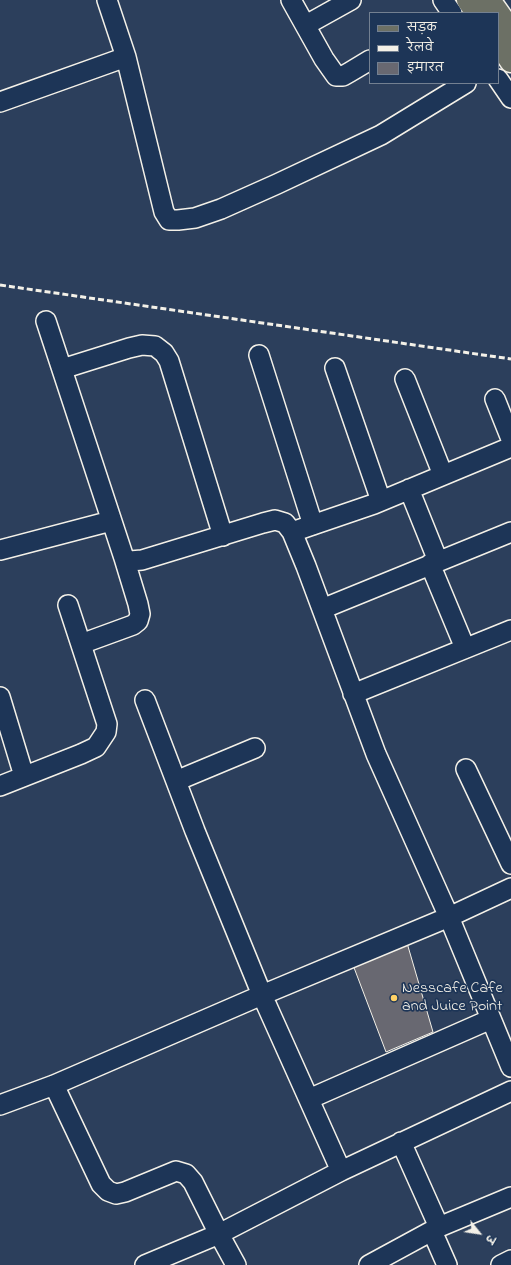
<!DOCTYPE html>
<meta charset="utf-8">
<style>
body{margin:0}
#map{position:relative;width:511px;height:1265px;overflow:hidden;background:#2c3f5c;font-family:"Indie Flower","Playpen Sans Deva",sans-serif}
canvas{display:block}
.legend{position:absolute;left:369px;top:12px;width:130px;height:72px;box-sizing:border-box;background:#1d3557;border:1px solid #738091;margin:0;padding:5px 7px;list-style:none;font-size:12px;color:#f4f1e8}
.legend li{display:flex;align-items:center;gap:8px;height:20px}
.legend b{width:20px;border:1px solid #738091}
.north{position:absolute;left:459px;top:1213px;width:40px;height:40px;-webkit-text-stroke:3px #1d3557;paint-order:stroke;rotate:120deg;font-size:11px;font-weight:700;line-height:16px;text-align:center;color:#f4f1e8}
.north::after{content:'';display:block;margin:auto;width:14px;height:18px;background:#f4f1e8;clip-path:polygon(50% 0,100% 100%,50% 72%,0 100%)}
</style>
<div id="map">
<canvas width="511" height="1265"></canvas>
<ul class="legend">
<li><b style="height:5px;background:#6c7065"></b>सड़क</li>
<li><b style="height:5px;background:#f4f1e8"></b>रेलवे</li>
<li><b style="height:11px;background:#686871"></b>इमारत</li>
</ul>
<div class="north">उ</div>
</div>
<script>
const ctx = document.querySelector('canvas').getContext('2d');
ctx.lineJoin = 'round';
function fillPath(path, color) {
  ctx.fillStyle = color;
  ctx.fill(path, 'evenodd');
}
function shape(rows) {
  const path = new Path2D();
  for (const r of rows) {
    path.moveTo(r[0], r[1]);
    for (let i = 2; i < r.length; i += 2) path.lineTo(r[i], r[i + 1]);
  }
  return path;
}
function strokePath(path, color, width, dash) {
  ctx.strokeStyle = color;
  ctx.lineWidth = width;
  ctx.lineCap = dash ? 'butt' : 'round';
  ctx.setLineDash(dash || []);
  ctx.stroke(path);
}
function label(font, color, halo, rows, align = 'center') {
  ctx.font = font + ' "Indie Flower",sans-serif';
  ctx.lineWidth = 3.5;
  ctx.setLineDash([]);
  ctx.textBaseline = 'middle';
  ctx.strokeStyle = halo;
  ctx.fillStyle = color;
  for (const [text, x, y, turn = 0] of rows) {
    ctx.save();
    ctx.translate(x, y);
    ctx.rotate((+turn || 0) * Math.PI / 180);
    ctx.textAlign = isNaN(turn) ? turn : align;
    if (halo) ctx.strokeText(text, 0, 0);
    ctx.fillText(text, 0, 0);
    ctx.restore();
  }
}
const building = shape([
 [405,936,433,1032,386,1052,353,965,405,936]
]);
fillPath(building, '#686871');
strokePath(building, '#f4f1e8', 1);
const minor = shape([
 [107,0,126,57,164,212,169,220,178,220,195,218,221,209,277,184,381,135,466,83],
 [291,0,324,59,336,76,343,76,350,72,370,60],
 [443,0,452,13],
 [306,25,351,0],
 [498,79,511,98],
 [0,102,126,57],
 [46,321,124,558,130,561,142,560,263,523,275,520,285,523,292,532,306,566,376,754,449,917,511,1067],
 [259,355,313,525],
 [335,368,381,501],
 [62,369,129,348,142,345,155,346,164,353,169,361,223,536],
 [405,379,443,475],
 [495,399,511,439],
 [409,489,438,561],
 [292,532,374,504,511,447],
 [0,550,111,521],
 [430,564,465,648],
 [322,609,511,532],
 [81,644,133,625,138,621,140,614,138,604,124,558],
 [353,694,511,630],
 [0,697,24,776],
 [145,700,195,831,262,995,341,1171],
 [466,769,511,864],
 [176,781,255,748],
 [0,786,81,754,96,747,106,732,107,724,68,605],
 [54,1085,101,1184,108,1191,116,1194,125,1192,176,1171,186,1174,193,1182,219,1234,236,1265],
 [309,1099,491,1019],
 [0,1105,54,1085,262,995,449,917,511,888],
 [439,1227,511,1197],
 [432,1231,447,1265],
 [145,1265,219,1234,341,1171,511,1091],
 [369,1265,439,1227,401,1142],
 [501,1265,511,1260]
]);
const major = shape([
 [468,0,477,13],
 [489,0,511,31],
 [498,42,511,61]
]);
strokePath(minor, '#f4f1e8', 22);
strokePath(major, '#f4f1e8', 25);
strokePath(minor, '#1d3557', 19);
strokePath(major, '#6c7065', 22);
strokePath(shape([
 [0,285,511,359]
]), '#f4f1e8', 3, [6, 3]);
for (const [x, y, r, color] of [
 [394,998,4,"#ffd166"]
]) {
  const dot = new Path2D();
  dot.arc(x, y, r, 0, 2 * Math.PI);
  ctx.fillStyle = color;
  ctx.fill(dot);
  strokePath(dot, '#1d3557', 1.5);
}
label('16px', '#f4f1e8', '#1d3557', [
 ["Nesscafe Cafe",402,989],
 ["and Juice Point",402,1007]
], 'left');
</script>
